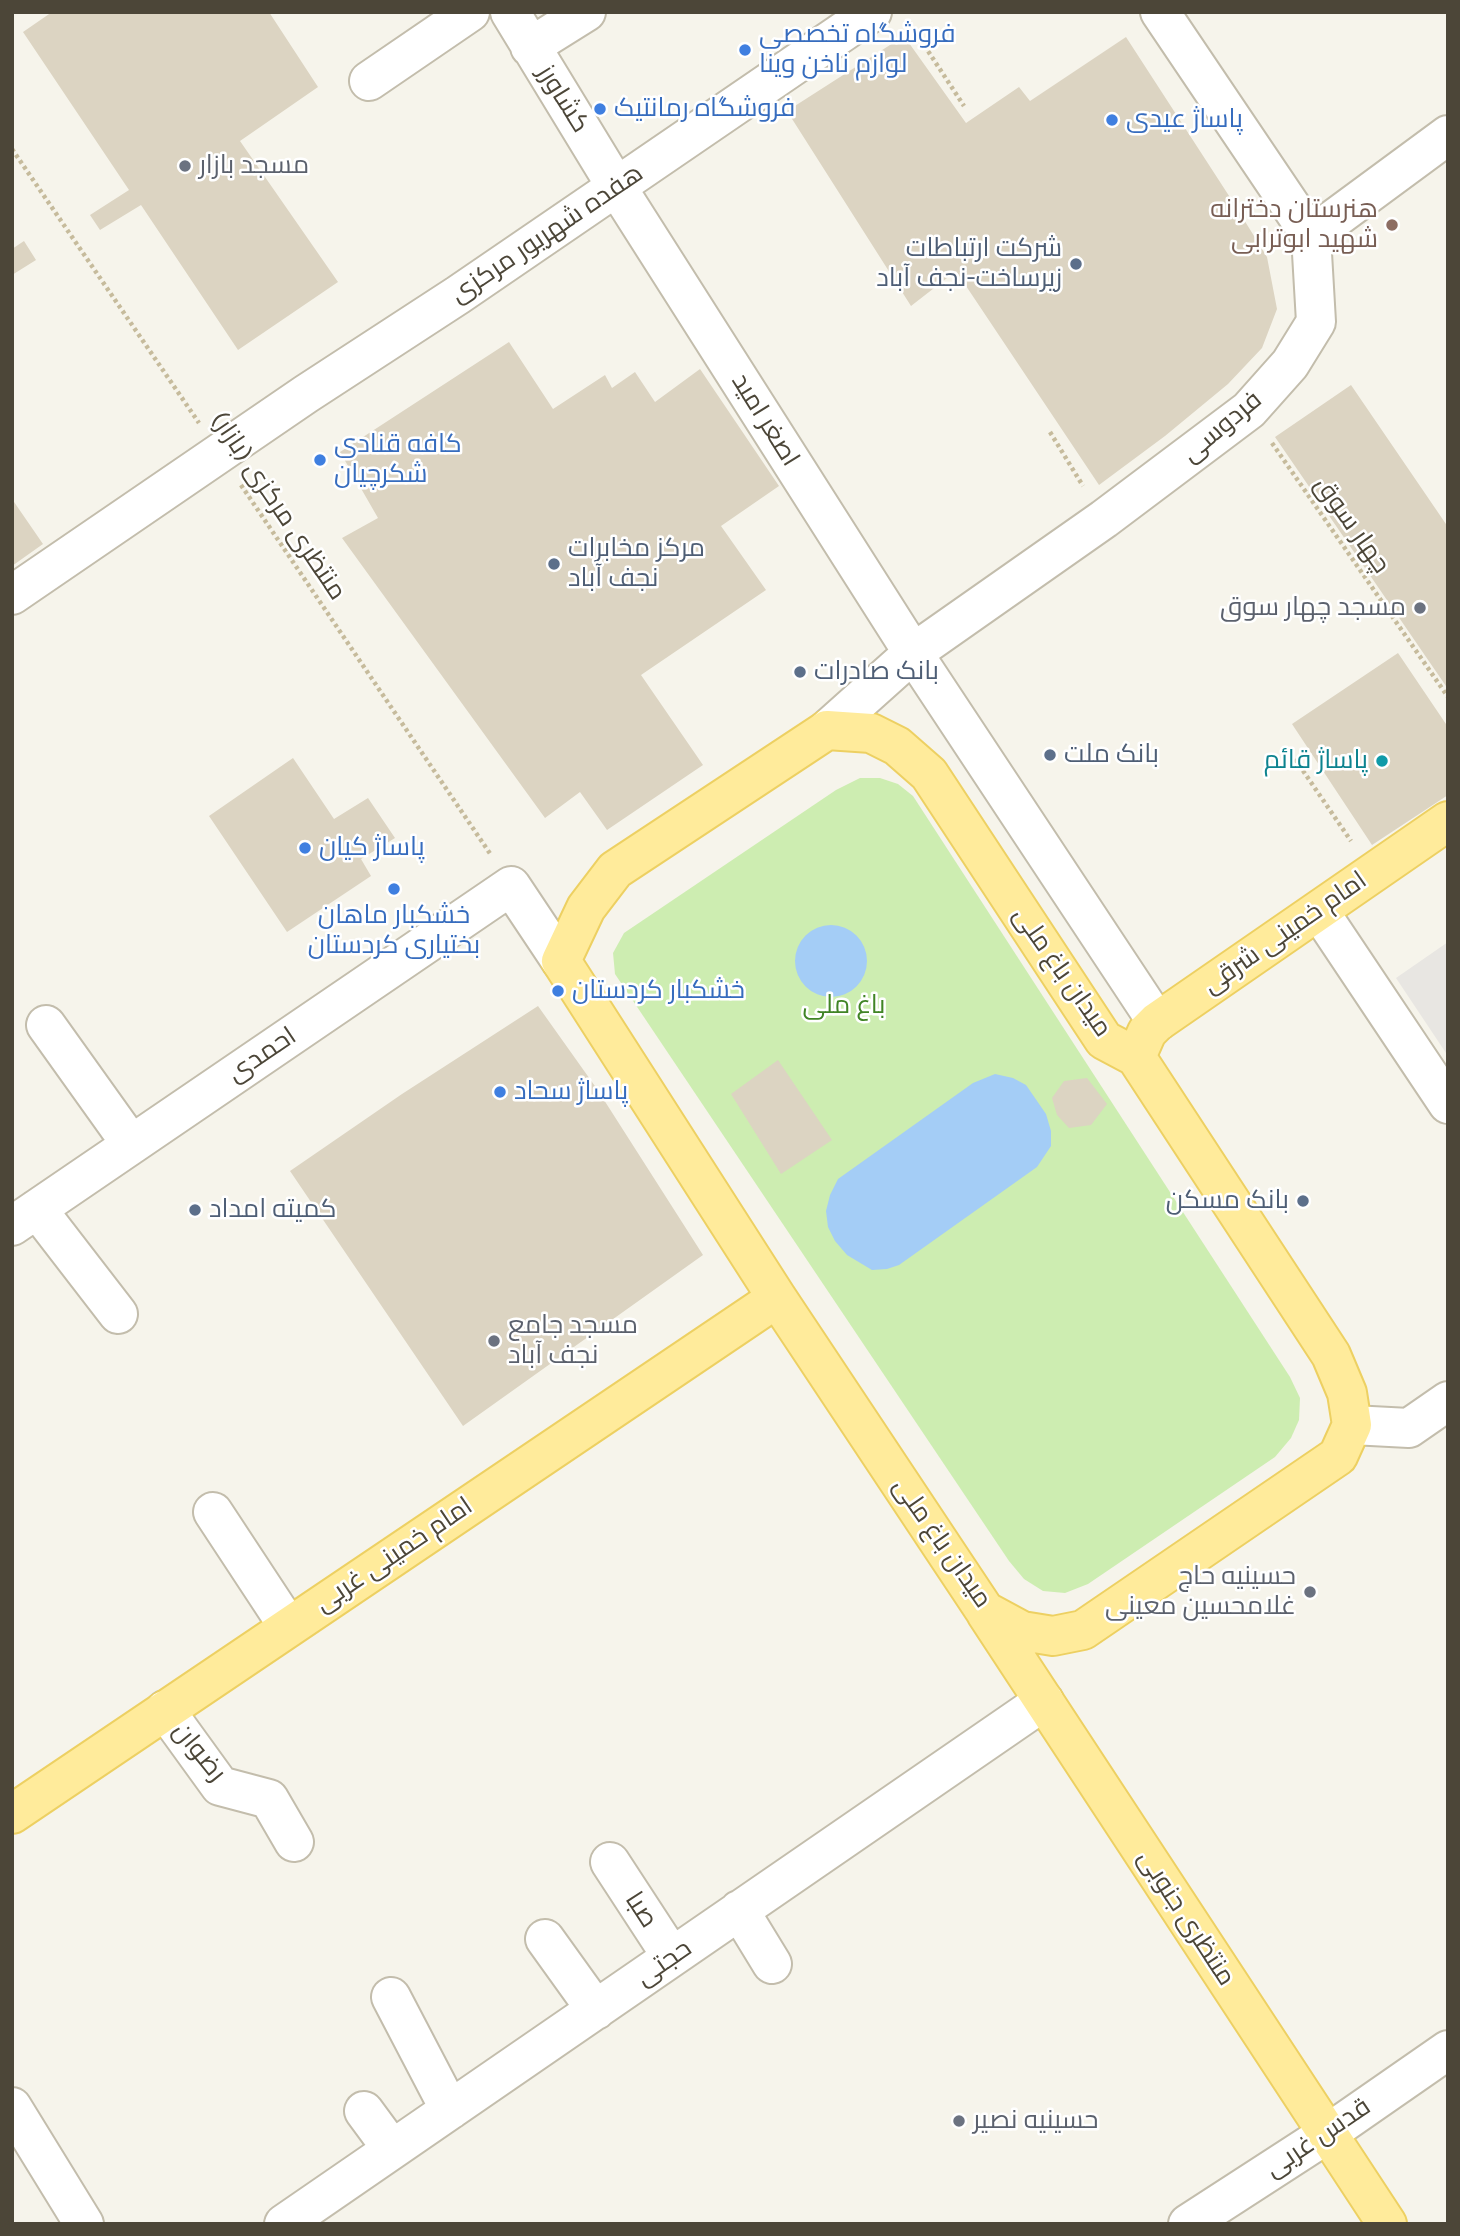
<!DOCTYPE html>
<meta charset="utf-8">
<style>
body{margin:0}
#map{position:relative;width:1460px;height:2236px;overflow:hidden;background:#f6f4eb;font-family:Karla,sans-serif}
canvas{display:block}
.frame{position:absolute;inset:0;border:14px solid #4c4638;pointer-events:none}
</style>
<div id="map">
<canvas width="1460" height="2236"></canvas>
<div class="frame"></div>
</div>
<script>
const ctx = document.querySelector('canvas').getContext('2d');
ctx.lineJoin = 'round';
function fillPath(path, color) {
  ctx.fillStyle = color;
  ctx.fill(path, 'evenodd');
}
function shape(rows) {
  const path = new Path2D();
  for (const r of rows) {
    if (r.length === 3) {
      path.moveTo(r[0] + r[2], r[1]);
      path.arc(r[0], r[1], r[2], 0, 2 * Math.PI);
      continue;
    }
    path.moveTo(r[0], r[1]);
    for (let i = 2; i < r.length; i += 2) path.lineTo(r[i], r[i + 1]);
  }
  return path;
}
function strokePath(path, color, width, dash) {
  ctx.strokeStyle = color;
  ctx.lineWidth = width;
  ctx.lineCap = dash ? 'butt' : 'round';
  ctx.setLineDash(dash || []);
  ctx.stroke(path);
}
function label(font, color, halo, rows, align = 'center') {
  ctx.font = font + ' Karla,Cairo,sans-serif';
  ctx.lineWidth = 5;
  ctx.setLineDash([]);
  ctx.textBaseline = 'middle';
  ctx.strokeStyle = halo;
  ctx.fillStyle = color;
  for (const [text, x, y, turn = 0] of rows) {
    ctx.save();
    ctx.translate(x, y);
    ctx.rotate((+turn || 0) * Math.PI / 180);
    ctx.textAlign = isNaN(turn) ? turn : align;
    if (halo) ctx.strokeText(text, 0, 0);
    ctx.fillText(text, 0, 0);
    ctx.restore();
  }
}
fillPath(shape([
 [860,778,880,778,898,784,913,796,1290,1377,1300,1398,1299,1420,1291,1438,1275,1457,1088,1584,1065,1593,1043,1591,1024,1579,1009,1561,615,974,613,953,624,933,836,790]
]), '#cdedb1');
fillPath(shape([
 [1448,942,1448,1056,1396,978]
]), '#e8e6e2');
fillPath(shape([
 [831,961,36],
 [995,1074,1013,1078,1026,1085,1046,1114,1051,1131,1051,1146,1037,1167,899,1265,887,1269,872,1270,847,1255,835,1241,828,1227,826,1211,830,1195,838,1179,973,1083]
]), '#a4cdf6');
fillPath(shape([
 [52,12,269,12,318,87,240,141,338,282,238,350,141,205,100,230,90,215,129,190,23,32],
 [904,36,966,123,1019,87,1030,101,1126,37,1233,202,1267,257,1277,309,1262,348,1228,384,1165,436,1099,485,956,271,911,306,787,111],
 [24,241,36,260,12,275,12,249],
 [509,342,553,409,605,375,612,388,635,372,655,402,700,369,779,486,721,526,766,590,641,675,703,765,607,830,580,792,545,818,342,538,378,518,340,452],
 [1351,385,1448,527,1448,689,1275,437],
 [12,499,43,544,12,566],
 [1398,653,1448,727,1448,795,1372,845,1292,724],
 [293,758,334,819,368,798,395,838,361,859,371,876,287,932,209,816],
 [538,1006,597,1089,703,1255,463,1426,290,1171,402,1094],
 [778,1060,832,1140,781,1174,731,1094],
 [1087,1078,1107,1104,1091,1125,1069,1128,1057,1115,1052,1098,1064,1081]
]), '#dcd4c2');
const minor = shape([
 [510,12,616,186,913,653,1157,1022],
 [530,47,586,12],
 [369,81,470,12],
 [1311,236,1448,135],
 [12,595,306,394,458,295,872,12],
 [827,730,913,653,1104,519,1249,410,1290,364,1316,322,1311,236,1160,12],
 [1319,911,1448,1104],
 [46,1025,131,1144],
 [37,1209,118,1314],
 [12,1226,511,886,561,961],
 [1352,1425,1409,1428,1448,1401],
 [213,1512,288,1626],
 [165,1710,220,1786,269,1799,294,1842],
 [610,1862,672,1957],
 [739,1910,772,1964],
 [545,1939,596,2010],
 [391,1997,450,2110],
 [12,2107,84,2224],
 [364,2111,392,2149],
 [284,2224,1044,1701],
 [1188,2224,1327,2134,1448,2050]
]);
const major = shape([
 [827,730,871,733,897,746,929,774,1104,1040,1136,1057,1331,1355,1347,1393,1352,1425,1338,1456,1083,1630,1053,1636,1022,1631,985,1611,777,1298,561,961,586,908,615,870,827,730],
 [1136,1057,1147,1032,1157,1022,1448,821],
 [986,1613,1387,2224],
 [12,1814,777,1298]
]);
strokePath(minor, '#c3bdac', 42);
strokePath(major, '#edd062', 42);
strokePath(shape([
 [909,22,964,106],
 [12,149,199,423],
 [1050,432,1083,486],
 [1272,443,1448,697],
 [241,485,491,855],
 [1295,759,1351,841]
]), '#c6bb9c', 4.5, [3.5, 3.5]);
strokePath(minor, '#fff', 38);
strokePath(major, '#ffeb9b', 38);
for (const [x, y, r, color] of [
 [745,50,7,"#3f7fe0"],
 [600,109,7,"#3f7fe0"],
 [1112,120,7,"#3f7fe0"],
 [185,166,7,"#6b7280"],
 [1392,225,7,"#8d6e63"],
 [1076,264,7,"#5c6f8a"],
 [320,460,7,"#3f7fe0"],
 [554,564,7,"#5c6f8a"],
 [1420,608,7,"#6b7280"],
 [800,672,7,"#5c6f8a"],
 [1050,755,7,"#5c6f8a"],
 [1382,761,7,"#0f9aa8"],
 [305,848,7,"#3f7fe0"],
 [394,889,7,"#3f7fe0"],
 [558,991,7,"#3f7fe0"],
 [500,1092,7,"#3f7fe0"],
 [1303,1201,7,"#5c6f8a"],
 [195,1210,7,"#5c6f8a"],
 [494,1341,7,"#6b7280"],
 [1310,1592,7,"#6b7280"],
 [959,2121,7,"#6b7280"]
]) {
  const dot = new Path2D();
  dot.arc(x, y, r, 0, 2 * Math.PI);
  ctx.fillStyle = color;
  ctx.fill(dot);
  strokePath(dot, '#fff', 2.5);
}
label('26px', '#366cbe', '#fff', [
 ["فروشگاه تخصصی",759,35],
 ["لوازم ناخن وینا",759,65],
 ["فروشگاه رمانتیک",614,109],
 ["پاساژ عیدی",1126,120],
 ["کافه قنادی",334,445],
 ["شکرچیان",334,475],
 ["پاساژ کیان",319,848],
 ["خشکبار ماهان",394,916,"center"],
 ["بختیاری کردستان",394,946,"center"],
 ["خشکبار کردستان",572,991],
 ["پاساژ سحاد",514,1092]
], 'left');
label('26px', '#4c4638', '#fff', [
 ["کشاورز",563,99,58],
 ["هفده شهریور مرکزی",547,234,-34],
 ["اصغر امید",765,420,58],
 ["فردوسی",1222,427,-40],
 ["منتظری مرکزی (بازار)",278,506,56],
 ["چهار سوق",1352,525,55],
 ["امام خمینی شرقی",1285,933,-35],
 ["میدان باغ ملی",1062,972,55],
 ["احمدی",262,1055,-34],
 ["میدان باغ ملی",942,1543,55],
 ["امام خمینی غربی",394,1555,-34],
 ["رضوان",199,1752,51],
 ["صبا",641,1910,57],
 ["منتظری جنوبی",1186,1918,57],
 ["حجتی",664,1963,-35],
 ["قدس غربی",1318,2138,-34]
]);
label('26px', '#5b616d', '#fff', [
 ["مسجد بازار",199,166],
 ["مسجد چهار سوق",1406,608,"right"],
 ["مسجد جامع",508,1326],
 ["نجف آباد",508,1356],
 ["حسینیه حاج",1296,1577,"right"],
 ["غلامحسین معینی",1296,1607,"right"],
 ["حسینیه نصیر",973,2121]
], 'left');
label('26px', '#785e54', '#fff', [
 ["هنرستان دخترانه",1378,210],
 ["شهید ابوترابی",1378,240]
], 'right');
label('26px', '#4e5e75', '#fff', [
 ["شرکت ارتباطات",1062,249,"right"],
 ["زیرساخت-نجف آباد",1062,279,"right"],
 ["مرکز مخابرات",568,549],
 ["نجف آباد",568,579],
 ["بانک صادرات",814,672],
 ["بانک ملت",1064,755],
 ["بانک مسکن",1289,1201,"right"],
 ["کمیته امداد",209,1210]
], 'left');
label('26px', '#0d838f', '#fff', [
 ["پاساژ قائم",1368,761]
], 'right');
label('26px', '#408425', '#fff', [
 ["باغ ملی",844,1006]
]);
</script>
